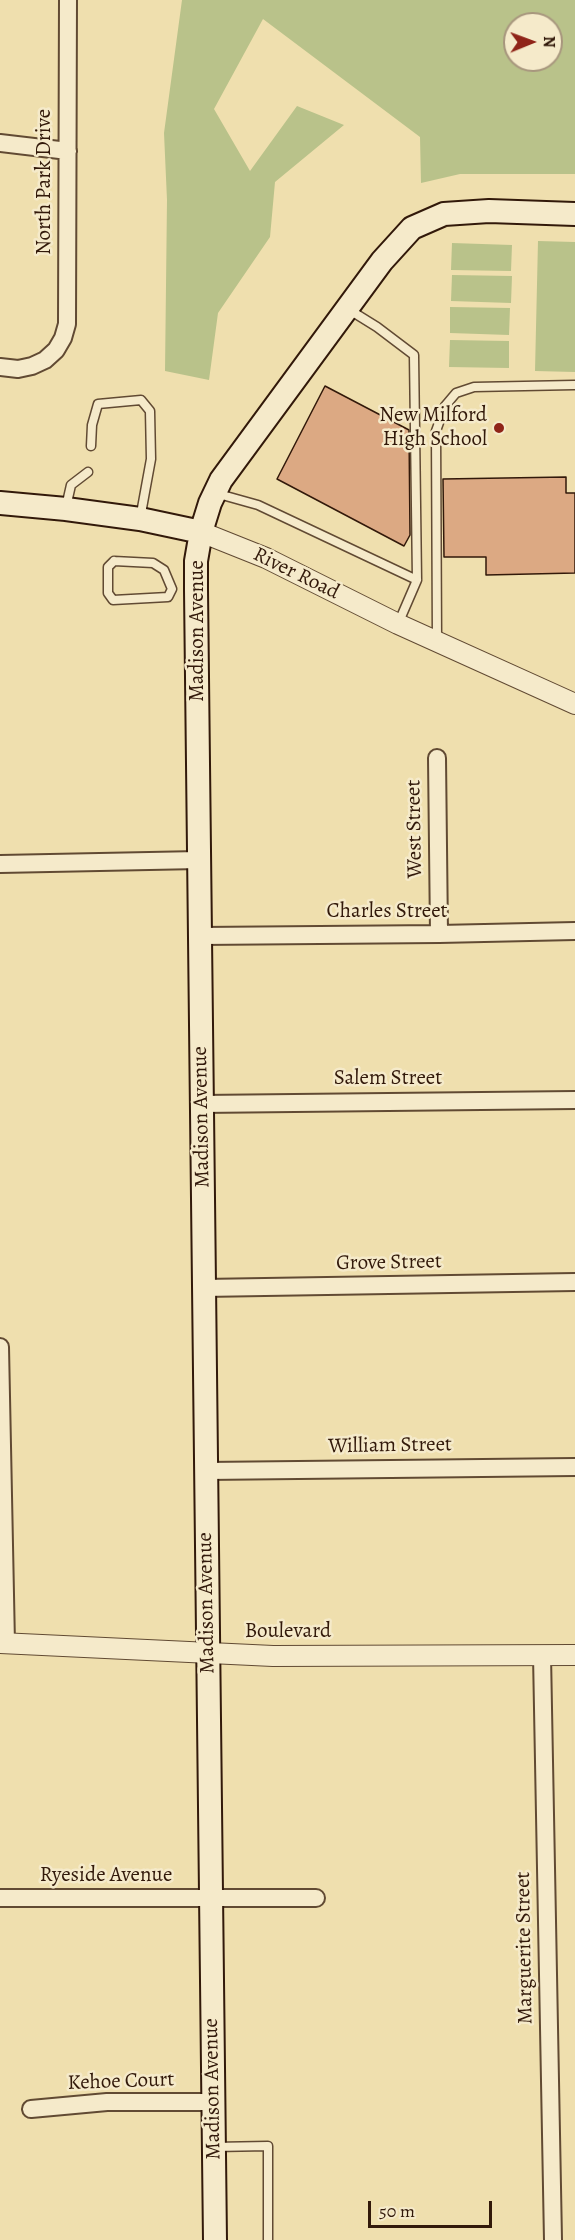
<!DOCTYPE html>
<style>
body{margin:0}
#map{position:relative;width:575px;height:2240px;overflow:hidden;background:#efdfae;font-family:Alegreya,serif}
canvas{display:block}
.north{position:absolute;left:503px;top:12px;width:60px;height:60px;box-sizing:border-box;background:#f5eaca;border:2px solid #a7967d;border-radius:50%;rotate:89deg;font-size:16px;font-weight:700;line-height:24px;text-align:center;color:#32190a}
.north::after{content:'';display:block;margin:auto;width:21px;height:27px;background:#8f2418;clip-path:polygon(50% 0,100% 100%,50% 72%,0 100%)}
.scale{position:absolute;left:368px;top:2201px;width:124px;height:27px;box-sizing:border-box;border:3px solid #32190a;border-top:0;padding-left:8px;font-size:18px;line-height:21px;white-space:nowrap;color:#32190a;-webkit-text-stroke:4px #f5eaca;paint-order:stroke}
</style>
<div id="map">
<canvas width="575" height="2240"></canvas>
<div class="north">N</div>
<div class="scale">50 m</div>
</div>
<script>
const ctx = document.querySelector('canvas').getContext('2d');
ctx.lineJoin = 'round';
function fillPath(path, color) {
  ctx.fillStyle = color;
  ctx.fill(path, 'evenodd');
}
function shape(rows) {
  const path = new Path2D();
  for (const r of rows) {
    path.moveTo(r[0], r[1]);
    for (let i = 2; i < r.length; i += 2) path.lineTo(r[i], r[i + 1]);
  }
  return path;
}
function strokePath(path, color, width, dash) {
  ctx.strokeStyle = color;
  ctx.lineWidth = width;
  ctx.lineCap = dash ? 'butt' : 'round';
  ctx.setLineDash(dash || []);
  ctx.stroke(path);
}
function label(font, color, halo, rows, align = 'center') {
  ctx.font = font + ' Alegreya,serif';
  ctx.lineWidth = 5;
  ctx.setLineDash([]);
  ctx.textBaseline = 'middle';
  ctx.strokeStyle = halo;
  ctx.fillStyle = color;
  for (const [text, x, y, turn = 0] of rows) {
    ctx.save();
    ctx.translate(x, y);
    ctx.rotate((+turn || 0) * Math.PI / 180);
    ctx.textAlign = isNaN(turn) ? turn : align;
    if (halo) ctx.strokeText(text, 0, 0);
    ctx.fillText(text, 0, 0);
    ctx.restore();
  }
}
fillPath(shape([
 [182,0,575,0,575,174,460,174,421,183,420,137,263,19,214,109,250,171,297,106,344,125,275,182,270,237,218,313,209,380,165,371,167,200,164,133],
 [515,24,551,24,551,60,515,60],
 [538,241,575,242,575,372,535,371],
 [452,243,512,245,511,271,451,270],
 [452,275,512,276,511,303,451,301],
 [450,307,510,308,509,335,450,333],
 [450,340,509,341,509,368,449,367]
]), '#b9c28a');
const building = shape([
 [325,386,409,430,410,535,404,546,277,479,325,386],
 [566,477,566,493,575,493,575,573,486,575,486,557,444,557,443,479,566,477]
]);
fillPath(building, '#dca983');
strokePath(building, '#32190a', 1.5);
const service = shape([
 [348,309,377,327,414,355,417,580,398,624],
 [91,446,92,425,98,404,141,400,150,411,151,459,140,519],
 [215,493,258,505,417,580],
 [66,507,71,485,88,472],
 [114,561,153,563,164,570,172,589,168,597,113,600,108,593,108,567,114,561],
 [437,642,436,431,445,406,456,393,474,387,574,385],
 [214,2147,268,2146,268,2240]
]);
const minor = shape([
 [0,143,68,151],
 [0,367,18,369,32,366,45,360,56,350,63,338,67,324,68,0],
 [437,758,439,934],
 [0,864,199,860],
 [200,936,439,934,575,931],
 [201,1104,575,1100],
 [203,1288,575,1282],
 [0,1347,6,1644],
 [206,1471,575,1467],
 [542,1655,553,2240],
 [0,1898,316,1898],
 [31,2109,107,2102,213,2102]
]);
const tertiary = shape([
 [201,532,266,558,398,624,575,704],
 [0,1643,273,1656,575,1655]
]);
const secondary = shape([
 [0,503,66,509,140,519,201,532],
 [215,2240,196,590,196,561,201,532,210,503,221,480,382,261,412,228,444,214,489,211,575,214]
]);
strokePath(service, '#614a33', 11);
strokePath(minor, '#614a33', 20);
strokePath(tertiary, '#614a33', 22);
strokePath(secondary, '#32190a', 26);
strokePath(service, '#f5eaca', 8);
strokePath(minor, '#f5eaca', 16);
strokePath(tertiary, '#f5eaca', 20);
strokePath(secondary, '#f5eaca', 22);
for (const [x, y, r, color] of [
 [499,428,6,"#8f2418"]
]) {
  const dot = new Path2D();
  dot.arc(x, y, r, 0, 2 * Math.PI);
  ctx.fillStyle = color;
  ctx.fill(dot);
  strokePath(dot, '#f5eaca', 2);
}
label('21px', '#32190a', '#f5eaca', [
 ["North Park Drive",45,182,-90],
 ["River Road",296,574,26],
 ["Madison Avenue",198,631,-90],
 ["West Street",415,829,-91],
 ["Charles Street",387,912],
 ["Salem Street",388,1079],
 ["Madison Avenue",202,1117,-91],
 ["Grove Street",389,1263,-1],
 ["William Street",390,1446,-1],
 ["Madison Avenue",207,1603,-91],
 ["Boulevard",288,1632],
 ["Ryeside Avenue",106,1876],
 ["Marguerite Street",525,1948,-91],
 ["Kehoe Court",121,2082,-2],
 ["Madison Avenue",213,2089,-91]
]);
label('21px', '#32190a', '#f5eaca', [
 ["New Milford",487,416],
 ["High School",487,440]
], 'right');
</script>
